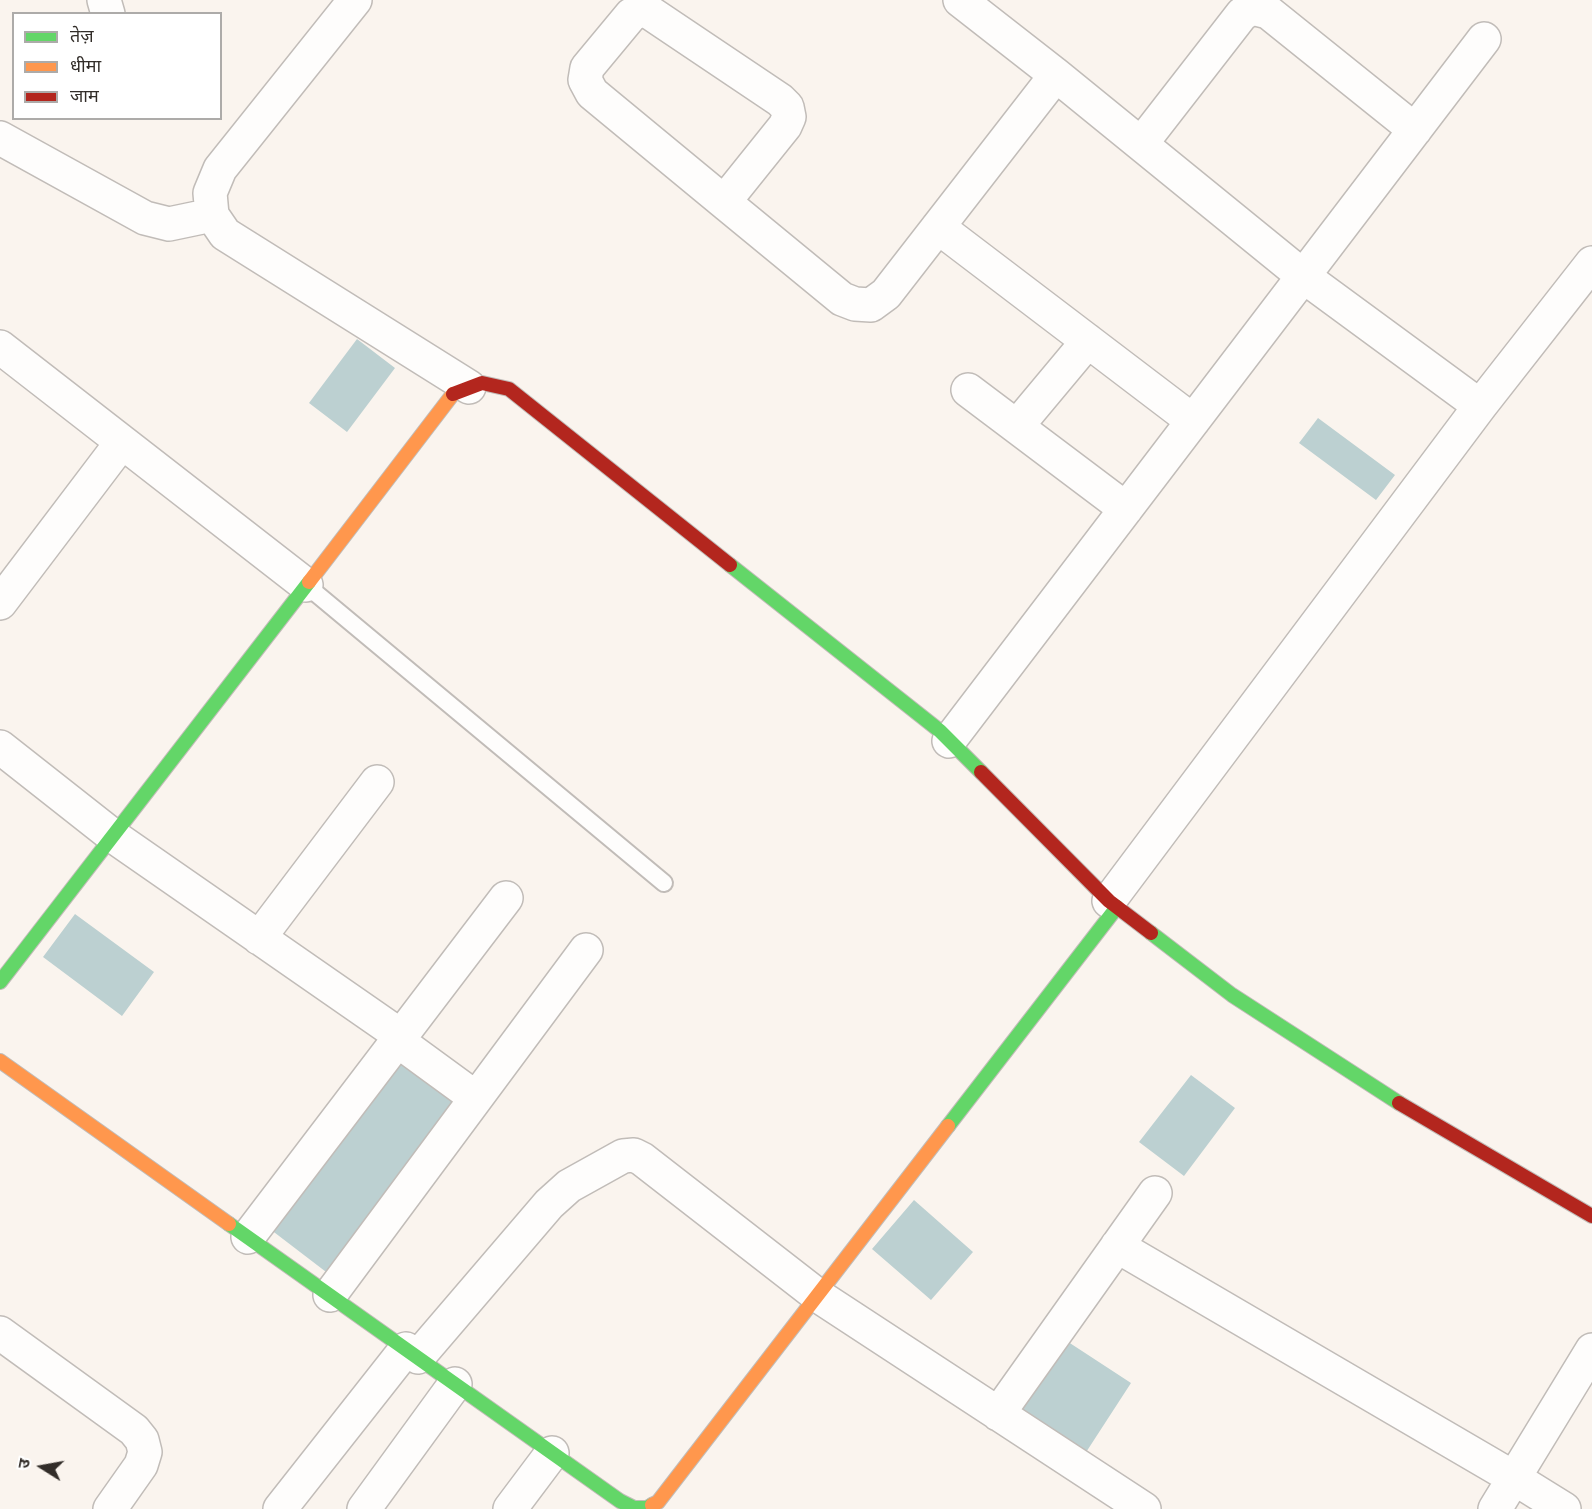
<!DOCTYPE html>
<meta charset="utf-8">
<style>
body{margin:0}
#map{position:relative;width:1592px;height:1509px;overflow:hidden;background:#faf4ee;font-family:Helvetica,"Noto Sans Devanagari",sans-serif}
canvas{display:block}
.legend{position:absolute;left:12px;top:12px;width:210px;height:108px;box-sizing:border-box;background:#fff;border:2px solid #adaba9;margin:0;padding:8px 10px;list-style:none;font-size:18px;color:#322d29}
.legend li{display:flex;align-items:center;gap:12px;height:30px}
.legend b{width:30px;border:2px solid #adaba9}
.north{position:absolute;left:12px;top:1437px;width:60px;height:60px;-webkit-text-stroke:4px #fff;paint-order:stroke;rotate:281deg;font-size:16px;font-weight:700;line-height:24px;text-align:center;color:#322d29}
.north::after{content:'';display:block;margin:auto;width:21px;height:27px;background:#322d29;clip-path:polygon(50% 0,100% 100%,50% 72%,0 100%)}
</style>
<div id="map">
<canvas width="1592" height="1509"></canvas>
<ul class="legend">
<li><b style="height:8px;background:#63d668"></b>तेज़</li>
<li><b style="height:8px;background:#ff974d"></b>धीमा</li>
<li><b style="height:8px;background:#b3261e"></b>जाम</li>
</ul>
<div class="north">उ</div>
</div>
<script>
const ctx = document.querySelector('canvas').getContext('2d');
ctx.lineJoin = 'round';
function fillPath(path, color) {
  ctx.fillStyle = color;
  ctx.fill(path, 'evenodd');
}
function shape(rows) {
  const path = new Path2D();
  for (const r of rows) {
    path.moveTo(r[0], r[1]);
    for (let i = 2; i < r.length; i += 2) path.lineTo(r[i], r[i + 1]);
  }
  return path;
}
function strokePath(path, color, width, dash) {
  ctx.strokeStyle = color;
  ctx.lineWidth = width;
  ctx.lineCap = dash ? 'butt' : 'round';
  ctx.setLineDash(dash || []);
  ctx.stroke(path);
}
fillPath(shape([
 [357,339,395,368,347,432,309,403],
 [1318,418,1395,475,1376,500,1299,443],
 [75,914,154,972,122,1016,43,957],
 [397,1051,465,1103,334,1278,266,1226],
 [1191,1075,1235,1108,1184,1176,1139,1142],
 [914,1200,973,1252,931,1300,872,1249],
 [1056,1334,1131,1383,1081,1460,1005,1411]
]), '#bcd0d1');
const lane = shape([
 [306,585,664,883]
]);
const street = shape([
 [104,0,108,14],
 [355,0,220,169,210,193,212,215,225,234,469,387],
 [960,0,1056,75,1303,276,1480,406],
 [0,138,145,218,169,224,212,215],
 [1141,144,1242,14,1252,8,1268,12,1415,130],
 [724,202,785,126,789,117,787,107,780,100,649,12,640,10,631,15,587,68,585,80,592,93,724,202,842,299,855,304,871,305,886,294,1056,75],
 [938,227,1193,421],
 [0,347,306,585],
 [968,390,1126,509],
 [1017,426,1088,341],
 [0,603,122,442],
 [949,741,1484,39],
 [0,747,113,836,401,1036],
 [1109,901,1480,406,1592,263],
 [259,938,377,782],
 [398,1041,476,1098],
 [248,1237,506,898],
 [1117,1246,1514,1478,1564,1509],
 [330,1295,586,950],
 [0,1333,134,1430,142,1440,145,1452,141,1465,110,1509],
 [418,1357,549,1204,569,1186,623,1156,634,1155,642,1159,817,1295,1144,1509],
 [998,1414,1155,1193],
 [280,1509,406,1349],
 [364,1509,455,1384],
 [510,1509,552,1453],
 [1495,1509,1592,1350]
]);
const fast = shape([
 [730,565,940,731,981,772],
 [1151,933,1232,995,1399,1103],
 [0,982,309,582],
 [948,1126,1117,907],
 [229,1224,620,1501,634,1508,647,1508,652,1505]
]);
const slow = shape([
 [309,582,453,394],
 [0,1061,229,1224],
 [652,1505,658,1502,948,1126]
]);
const jam = shape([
 [453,394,482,383,509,389,730,565],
 [981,772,1109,901,1151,933],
 [1399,1103,1592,1216]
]);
strokePath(lane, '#c1bcb8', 20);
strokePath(street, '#c1bcb8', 36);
strokePath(fast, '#c1bcb8', 16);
strokePath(slow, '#c1bcb8', 16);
strokePath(jam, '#c1bcb8', 16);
strokePath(lane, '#fefdfc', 16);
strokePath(street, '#fefdfc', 33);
strokePath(fast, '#63d668', 14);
strokePath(slow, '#ff974d', 14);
strokePath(jam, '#b3261e', 14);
</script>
